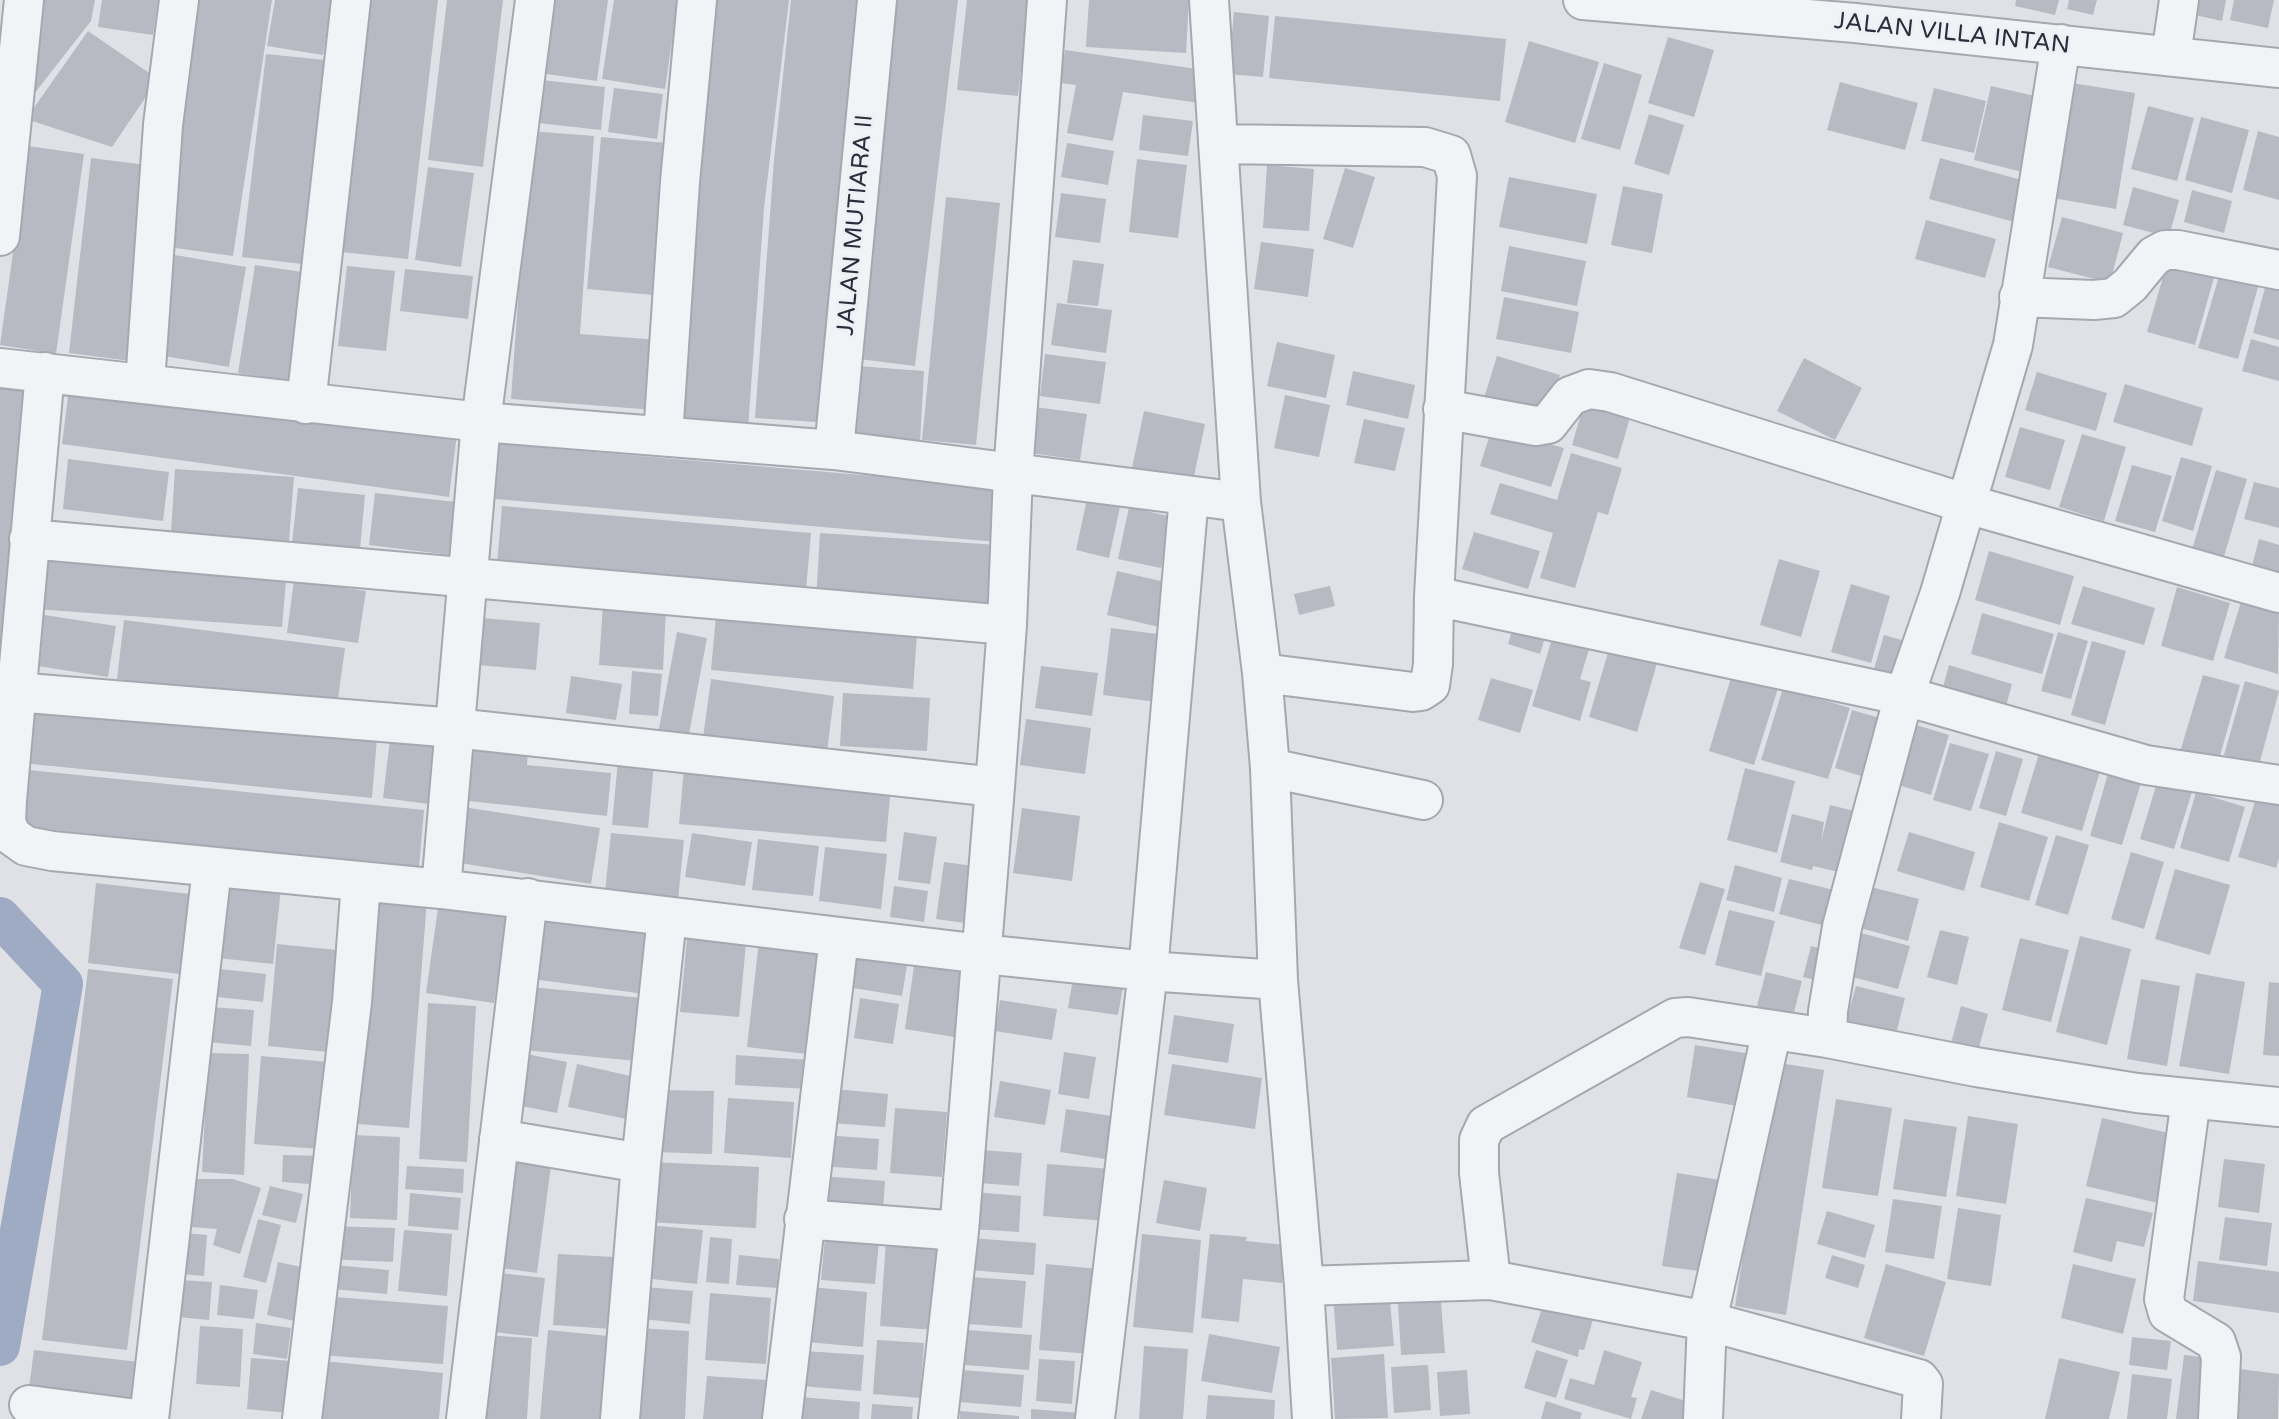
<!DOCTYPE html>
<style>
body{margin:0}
canvas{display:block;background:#e0e1e7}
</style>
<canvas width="2279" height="1419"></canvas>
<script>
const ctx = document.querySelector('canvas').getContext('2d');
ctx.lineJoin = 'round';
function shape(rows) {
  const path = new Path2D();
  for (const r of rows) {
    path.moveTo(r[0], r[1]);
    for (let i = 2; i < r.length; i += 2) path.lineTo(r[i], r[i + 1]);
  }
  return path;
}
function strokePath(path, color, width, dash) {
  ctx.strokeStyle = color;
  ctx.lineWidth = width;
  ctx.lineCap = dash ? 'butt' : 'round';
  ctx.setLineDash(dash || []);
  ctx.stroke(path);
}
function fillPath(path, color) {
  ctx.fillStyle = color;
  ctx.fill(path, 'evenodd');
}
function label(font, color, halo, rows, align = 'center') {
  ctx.font = font + ' "Varela Round",sans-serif';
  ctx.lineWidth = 6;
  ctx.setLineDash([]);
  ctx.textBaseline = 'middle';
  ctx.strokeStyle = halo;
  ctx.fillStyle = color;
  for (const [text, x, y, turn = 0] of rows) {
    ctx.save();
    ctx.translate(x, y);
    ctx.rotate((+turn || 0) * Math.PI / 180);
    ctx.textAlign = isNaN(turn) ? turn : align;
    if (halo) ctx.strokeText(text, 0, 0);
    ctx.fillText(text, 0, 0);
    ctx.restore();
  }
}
strokePath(shape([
 [0,917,63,984,0,1346]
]), '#9eabc3', 40);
fillPath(shape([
 [40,0,95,0,91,21,34,94],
 [102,0,158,0,153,35,98,27],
 [198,0,272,0,233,256,161,246],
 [275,0,332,0,323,55,267,46],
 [371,0,438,0,408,259,341,252],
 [447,0,503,0,483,167,428,160],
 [542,0,608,0,597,81,532,72],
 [614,0,678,0,665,89,602,79],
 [705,0,789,0,764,208,748,428,674,422],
 [791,0,868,0,831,423,755,418,774,160],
 [893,0,958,0,915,366,851,358],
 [967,0,1029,0,1018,96,957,90],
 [1089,0,1189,0,1186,53,1086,47],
 [2016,0,2059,0,2055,15,2015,6],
 [2069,0,2097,0,2093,15,2067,9],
 [2184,0,2226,0,2222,21,2181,12],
 [2234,0,2274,0,2268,28,2230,20],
 [1234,12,1269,16,1263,77,1228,74],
 [1275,16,1506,39,1500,101,1269,78],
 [88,31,158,79,112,147,26,119],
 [1668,37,1714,50,1694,117,1648,103],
 [1529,41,1599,62,1575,143,1505,122],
 [1065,50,1204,70,1199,103,1123,92,1113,141,1067,133,1076,85,1060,83],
 [266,54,326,60,302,264,242,257],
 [1604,63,1642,75,1620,150,1581,139],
 [533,79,605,87,601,130,529,122],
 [1840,82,1918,103,1905,150,1827,130],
 [2072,83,2135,93,2116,209,2053,198],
 [1991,86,2048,99,2031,174,1974,160],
 [614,88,663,94,657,139,608,132],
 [1934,88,1986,101,1974,153,1921,141],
 [2148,106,2194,118,2177,181,2131,169],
 [1649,114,1684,125,1669,175,1634,164],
 [1143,115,1193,121,1188,156,1139,150],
 [2201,117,2249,130,2232,193,2185,180],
 [530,131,594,136,580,334,660,340,655,410,511,399],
 [2258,131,2279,137,2279,200,2243,190],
 [601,137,666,143,653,295,587,289],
 [1067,143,1114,151,1108,185,1061,177],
 [28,146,84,154,56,354,0,345],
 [91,158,155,166,131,361,69,353],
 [1940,158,2033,183,2022,224,1929,199],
 [1137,159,1187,165,1178,238,1129,232],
 [1267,165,1314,169,1309,231,1263,228],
 [428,167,474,173,461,267,415,260],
 [1345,168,1375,177,1353,248,1323,239],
 [1509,177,1597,194,1587,244,1499,227],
 [1623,186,1663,194,1652,253,1611,245],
 [2133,187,2179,200,2169,237,2123,225],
 [2192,190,2232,201,2224,233,2184,222],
 [1061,193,1106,199,1100,243,1055,237],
 [946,197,1000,203,976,445,922,440],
 [2062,217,2123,233,2110,283,2048,267],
 [1926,220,1996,239,1985,278,1915,259],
 [1261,242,1314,249,1308,297,1254,289],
 [1509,246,1586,261,1577,306,1501,291],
 [169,254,246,267,229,367,152,354],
 [1073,260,1104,264,1098,306,1067,303],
 [2168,260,2215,274,2195,345,2147,332],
 [255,265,309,273,292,382,238,373],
 [347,266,395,271,386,351,338,346],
 [405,269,473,276,468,319,400,311],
 [2219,276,2258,287,2238,359,2198,348],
 [2267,280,2279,283,2279,340,2253,333],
 [1504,297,1579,312,1571,353,1496,339],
 [1057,303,1112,310,1106,353,1051,345],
 [2251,339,2279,347,2279,381,2242,371],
 [1277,342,1335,355,1326,398,1267,386],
 [1045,354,1106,362,1100,404,1040,396],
 [1497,356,1560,375,1548,417,1484,398],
 [1804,358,1862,388,1835,440,1777,411],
 [857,366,924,371,920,442,853,438],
 [1353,371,1415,385,1408,419,1346,405],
 [2037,372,2107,393,2096,431,2025,410],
 [70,381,457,434,449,497,62,444],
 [0,384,37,389,0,688],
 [2125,384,2203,408,2192,446,2113,422],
 [1285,395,1330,405,1319,457,1274,448],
 [1585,400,1631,414,1618,459,1572,445],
 [1035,407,1087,414,1080,460,1030,453],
 [1144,411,1205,424,1193,481,1132,468],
 [1364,419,1405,428,1395,471,1354,463],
 [2020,427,2065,440,2050,490,2005,477],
 [1492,428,1564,448,1551,487,1480,466],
 [2082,434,2126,447,2104,521,2059,507],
 [500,444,1002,487,998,542,495,499],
 [1571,453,1622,468,1608,515,1598,512,1575,588,1540,578,1553,533,1490,514,1500,483,1557,500],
 [2181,457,2212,466,2193,531,2162,521],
 [68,459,169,472,163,521,63,509],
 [2132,465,2172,476,2155,532,2115,521],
 [175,469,294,477,289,541,171,533],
 [2216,470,2247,479,2222,563,2191,553],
 [2254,482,2279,488,2279,528,2244,519],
 [298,488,365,495,359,560,291,553],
 [375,493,456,502,450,555,369,545],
 [1087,499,1120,507,1109,558,1076,550],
 [502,506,811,533,806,590,497,564],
 [1129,507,1172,517,1161,568,1118,559],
 [1474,532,1540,551,1528,589,1462,569],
 [820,533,997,545,993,615,816,602],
 [2259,539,2279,545,2279,577,2251,570],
 [1989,551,2074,576,2060,625,1975,600],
 [39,552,287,570,282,627,35,609],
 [1779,559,1820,571,1801,637,1760,625],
 [1117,571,1178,585,1168,629,1107,615],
 [294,580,366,591,358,643,287,633],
 [1851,584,1890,596,1871,663,1831,652],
 [1330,586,1335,606,1299,615,1294,594],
 [2083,586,2155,608,2144,645,2071,624],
 [2177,587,2230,603,2213,661,2161,646],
 [2243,595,2279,606,2278,674,2224,658],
 [603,604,666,608,663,670,599,665],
 [1982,613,2054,634,2042,674,1971,654],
 [38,614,116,626,108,677,31,665],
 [716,616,917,634,913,689,711,670],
 [482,618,540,623,536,670,478,665],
 [124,620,345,648,337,706,117,679],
 [1514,624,1546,634,1540,654,1508,644],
 [1111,628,1165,635,1156,702,1103,695],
 [677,632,707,638,688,739,658,734],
 [2058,632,2088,641,2071,699,2041,691],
 [1553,635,1590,646,1580,679,1591,682,1580,721,1532,706],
 [1884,635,1912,643,1900,687,1871,679],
 [1612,639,1660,653,1637,732,1589,717],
 [2092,641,2126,651,2105,725,2071,715],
 [1949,665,2012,684,2003,717,1940,698],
 [1041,666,1098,673,1092,716,1035,708],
 [632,671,662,674,658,716,629,714],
 [1733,671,1779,685,1754,765,1709,751],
 [2203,675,2240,685,2218,763,2180,752],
 [571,676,622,684,616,720,566,713],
 [1491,678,1533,690,1520,733,1478,720],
 [711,679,834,696,827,752,703,738],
 [2245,681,2279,691,2259,765,2224,755],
 [1783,688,1850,708,1828,779,1761,760],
 [843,693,930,698,927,751,840,746],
 [26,703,377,738,372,798,21,763],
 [1852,710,1894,722,1877,781,1835,768],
 [1026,719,1091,728,1085,774,1020,765],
 [1913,724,1949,735,1931,795,1895,784],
 [390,739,436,745,429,804,383,798],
 [1950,743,1989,754,1971,811,1933,800],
 [466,745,528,752,527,765,611,773,607,816,460,800],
 [2040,750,2101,768,2082,831,2021,813],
 [1996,751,2023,759,2006,816,1979,808],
 [618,760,654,764,648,828,612,825],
 [2111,763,2144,773,2122,845,2090,836],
 [684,768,891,785,886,842,679,824],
 [1745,768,1795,781,1777,853,1727,840],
 [19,769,424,810,419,867,13,826],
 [2158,779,2193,789,2174,849,2140,839],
 [2196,792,2245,807,2229,862,2180,848],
 [2258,792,2279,798,2279,858,2276,868,2238,857],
 [1830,805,1867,814,1851,875,1813,866,1812,870,1780,862,1792,814,1824,822,1821,842],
 [463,807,600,828,591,884,454,862],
 [1022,808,1080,816,1072,881,1013,873],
 [1999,822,2048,837,2029,901,1980,887],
 [904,832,937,837,930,884,898,880],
 [1909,832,1975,852,1964,891,1897,871],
 [611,833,684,840,678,900,605,893],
 [692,833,752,842,745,886,685,877],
 [2056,835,2089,845,2068,915,2035,905],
 [758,839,819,846,813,896,752,890],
 [825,847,887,854,881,909,819,901],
 [2131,852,2164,862,2144,929,2111,919],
 [944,862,988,868,980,925,936,919],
 [1735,865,1782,878,1774,912,1726,900],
 [2175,869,2230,885,2210,955,2155,939],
 [1789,879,1846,893,1837,929,1779,914],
 [1700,882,1725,889,1705,955,1679,948],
 [96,883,190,894,180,974,88,963],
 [225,883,281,888,273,964,218,958],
 [894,886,928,891,924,922,890,917],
 [1871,887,1919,899,1908,941,1860,928],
 [440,894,509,904,494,1003,426,993],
 [364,895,427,900,409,1128,346,1123],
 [1729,910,1775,921,1761,976,1715,965],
 [541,912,653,926,645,994,532,979],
 [688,928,747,933,739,1017,680,1012],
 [1940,930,1969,937,1957,985,1927,977],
 [760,932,819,940,807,1054,747,1047],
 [1857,932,1910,946,1898,989,1845,975],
 [2080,936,2131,949,2107,1045,2056,1032],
 [2020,938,2069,950,2051,1022,2002,1010],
 [277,944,347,951,338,1053,268,1046],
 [1811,946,1835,952,1828,983,1803,977],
 [853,951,908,959,902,996,847,987],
 [916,952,973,961,960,1038,905,1029],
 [88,969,173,979,127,1350,42,1340],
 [220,969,266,974,263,1002,217,997],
 [1766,972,1802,981,1793,1016,1757,1006],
 [1074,973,1124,981,1118,1015,1068,1008],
 [2196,973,2245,982,2229,1074,2179,1066],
 [2141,979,2180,986,2167,1066,2127,1059],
 [2269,982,2279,983,2279,1056,2263,1055],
 [1856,986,1905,998,1894,1042,1844,1029],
 [531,987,642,998,636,1061,525,1050],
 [860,998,899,1004,893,1044,854,1038],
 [1000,1000,1057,1009,1052,1040,995,1031],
 [428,1003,476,1006,467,1162,419,1159],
 [1961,1006,1988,1014,1977,1055,1950,1047],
 [209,1007,254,1010,251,1046,207,1042],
 [1174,1015,1234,1024,1228,1063,1168,1054],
 [1695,1045,1751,1054,1742,1107,1687,1097],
 [516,1052,567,1062,557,1113,506,1103],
 [1064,1052,1096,1057,1089,1099,1058,1094],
 [208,1053,249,1054,244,1175,202,1172],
 [736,1055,811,1060,809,1089,735,1085],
 [261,1056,340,1063,333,1150,254,1144],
 [1773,1062,1824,1070,1786,1315,1735,1306],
 [577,1064,635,1077,627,1119,568,1107],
 [1172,1064,1262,1078,1255,1129,1164,1115],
 [1000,1081,1051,1090,1045,1125,994,1117],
 [835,1089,888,1094,885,1127,832,1123],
 [656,1090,714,1091,712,1154,655,1152],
 [728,1098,794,1102,791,1158,724,1153],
 [1836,1099,1892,1108,1878,1196,1822,1188],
 [895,1108,947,1112,942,1177,890,1173],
 [1066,1109,1118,1117,1111,1160,1060,1152],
 [1968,1116,2018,1124,2006,1204,1956,1196],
 [2102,1118,2182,1136,2166,1205,2086,1186],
 [1904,1119,1957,1127,1946,1197,1893,1189],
 [353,1135,400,1137,397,1220,350,1218],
 [823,1135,879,1139,877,1170,820,1166],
 [509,1145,553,1150,537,1273,493,1267],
 [981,1150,1022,1153,1019,1186,979,1183],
 [283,1155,325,1156,324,1185,282,1182],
 [2224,1159,2265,1164,2259,1213,2218,1207],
 [650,1162,759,1167,756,1228,647,1222],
 [1047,1164,1111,1169,1107,1221,1043,1216],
 [407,1166,464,1169,463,1193,405,1189],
 [1677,1173,1727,1181,1713,1273,1662,1266],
 [822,1176,885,1181,882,1223,819,1218],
 [193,1179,233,1179,261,1188,240,1254,213,1245,217,1229,190,1227],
 [1164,1180,1207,1188,1200,1231,1156,1223],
 [270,1186,303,1194,296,1223,262,1215],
 [975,1192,1021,1196,1019,1232,972,1229],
 [410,1193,461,1198,458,1230,408,1226],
 [2086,1198,2153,1213,2144,1247,2117,1241,2112,1262,2073,1252],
 [1893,1199,1942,1206,1934,1259,1885,1252],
 [1958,1208,2001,1215,1991,1286,1947,1279],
 [1827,1211,1875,1225,1865,1258,1817,1244],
 [2225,1217,2272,1223,2267,1266,2219,1260],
 [258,1219,281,1225,266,1283,243,1277],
 [648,1225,703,1230,697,1284,643,1278],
 [329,1226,395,1228,393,1262,328,1259],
 [404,1230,452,1234,447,1296,398,1291],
 [185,1233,207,1235,204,1276,181,1274],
 [1142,1234,1201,1240,1193,1333,1133,1327],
 [1210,1234,1247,1237,1246,1241,1285,1245,1282,1283,1243,1279,1239,1322,1201,1318],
 [710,1237,732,1239,729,1284,706,1282],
 [825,1237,879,1241,875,1284,821,1280],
 [971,1238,1036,1243,1034,1275,968,1270],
 [886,1241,941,1245,935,1330,880,1326],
 [558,1254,615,1257,611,1329,553,1325],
 [739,1255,779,1259,777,1288,736,1285],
 [1832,1255,1865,1265,1858,1288,1825,1278],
 [2198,1261,2279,1272,2279,1313,2193,1301],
 [278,1262,310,1269,299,1322,267,1315],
 [1046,1264,1098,1269,1092,1354,1039,1350],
 [1886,1264,1946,1282,1924,1356,1864,1338],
 [2073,1264,2136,1279,2123,1334,2061,1318],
 [334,1265,389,1270,387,1294,332,1289],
 [491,1272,545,1278,538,1337,484,1331],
 [970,1277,1026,1281,1022,1328,967,1324],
 [181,1280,212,1282,209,1320,178,1317],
 [220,1285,258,1290,254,1319,217,1315],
 [645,1287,693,1291,690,1324,642,1319],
 [810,1287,867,1292,863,1347,806,1342],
 [1389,1290,1394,1346,1337,1350,1333,1293],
 [710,1293,771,1298,766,1364,705,1360],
 [323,1296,448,1306,443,1364,320,1355],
 [1441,1302,1445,1353,1401,1355,1398,1304],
 [1543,1305,1597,1306,1584,1350,1579,1349,1578,1357,1531,1342],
 [256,1323,291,1328,287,1359,253,1354],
 [200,1326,243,1329,240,1387,196,1384],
 [638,1328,689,1331,685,1419,635,1419],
 [548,1330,608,1336,601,1419,540,1419],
 [967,1330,1032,1335,1029,1370,965,1365],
 [1209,1334,1280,1347,1272,1393,1201,1381],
 [482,1335,532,1338,527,1419,477,1419],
 [2132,1337,2171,1341,2167,1370,2129,1365],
 [877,1340,924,1343,920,1398,873,1394],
 [1144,1346,1188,1349,1183,1419,1139,1419],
 [34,1350,139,1362,134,1400,29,1388],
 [1536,1350,1568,1360,1556,1398,1524,1388],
 [1604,1350,1642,1362,1631,1397,1637,1398,1631,1419,1564,1399,1570,1378,1594,1385],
 [805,1351,864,1355,861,1391,802,1386],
 [1384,1354,1388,1418,1335,1419,1331,1358],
 [2184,1355,2219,1359,2212,1419,2176,1419],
 [251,1358,293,1361,289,1413,247,1409],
 [2059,1358,2120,1372,2109,1419,2045,1419],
 [1039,1359,1075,1361,1072,1404,1036,1401],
 [314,1360,443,1373,439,1419,309,1419],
 [1428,1365,1431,1410,1394,1413,1391,1367],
 [2232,1368,2279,1374,2278,1419,2226,1419],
 [962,1370,1024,1375,1021,1407,959,1402],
 [1467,1370,1470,1414,1440,1416,1437,1372],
 [2132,1374,2172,1379,2167,1419,2127,1419],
 [707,1376,767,1380,764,1419,703,1419],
 [1651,1390,1698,1405,1694,1419,1641,1419],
 [1208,1395,1275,1400,1274,1419,1206,1419],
 [801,1397,860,1402,859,1419,800,1419],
 [1546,1401,1582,1413,1580,1419,1541,1419],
 [872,1404,913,1407,912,1419,871,1419],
 [1031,1409,1081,1413,1080,1419,1031,1419],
 [960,1411,1019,1416,1019,1419,960,1419]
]), '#b7bac3');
const minor = shape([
 [535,0,481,422,441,889,982,954,1148,971,1278,980],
 [1209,0,1241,502,1262,673,1270,768,1278,980,1304,1286,1312,1419],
 [1583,0,1855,23,2279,68],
 [2171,56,2179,0],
 [1218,144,1425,147,1451,155,1457,176,1434,596],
 [0,236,24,0],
 [2019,297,2094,300,2114,298,2130,285,2154,256,2165,250,2178,250,2279,270],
 [0,368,481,422,834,450,1241,502],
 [45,372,7,800,6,823,12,836,26,846,52,851,441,889],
 [145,383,163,125,179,0],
 [306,404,351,0],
 [1443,409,1536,426,1548,424,1570,396,1589,389,1610,392,1967,504,2279,593],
 [663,436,680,182,697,0],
 [834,450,877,0],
 [29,539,1007,625],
 [1262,673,1413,692,1421,691,1430,685,1433,664,1434,596,1905,696,2146,765,2279,785],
 [15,692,455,728,995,787],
 [1270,768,1423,800],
 [1827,1038,1828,1011,1842,927,1902,703,1940,593,2013,345,2061,44],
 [2191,1099,2164,1299,2168,1313,2216,1342,2221,1357,2218,1419],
 [499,1139,641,1163],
 [804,1219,959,1231],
 [1491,1280,1479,1173,1479,1140,1486,1125,1675,1018,1688,1017,1827,1038,1976,1067,2137,1093,2279,1107],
 [1304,1286,1491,1280,1707,1321,1919,1379,1923,1384,1921,1419],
 [29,1405,137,1419],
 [149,1419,212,868],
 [302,1419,352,1002,361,882],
 [466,1419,528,898],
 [620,1419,641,1163,667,917],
 [782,1419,839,938],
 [938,1419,959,1231,995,787,1007,625,1013,474,1047,0],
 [1095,1419,1148,971,1189,496],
 [1703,1419,1707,1321,1772,1030]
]);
strokePath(minor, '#a6a8b0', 42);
strokePath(minor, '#f2f3f6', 38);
label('24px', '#2a2e3c', '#eff0f5', [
 ["JALAN VILLA INTAN",1952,34,6],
 ["JALAN MUTIARA II",856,225,-85]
]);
</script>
